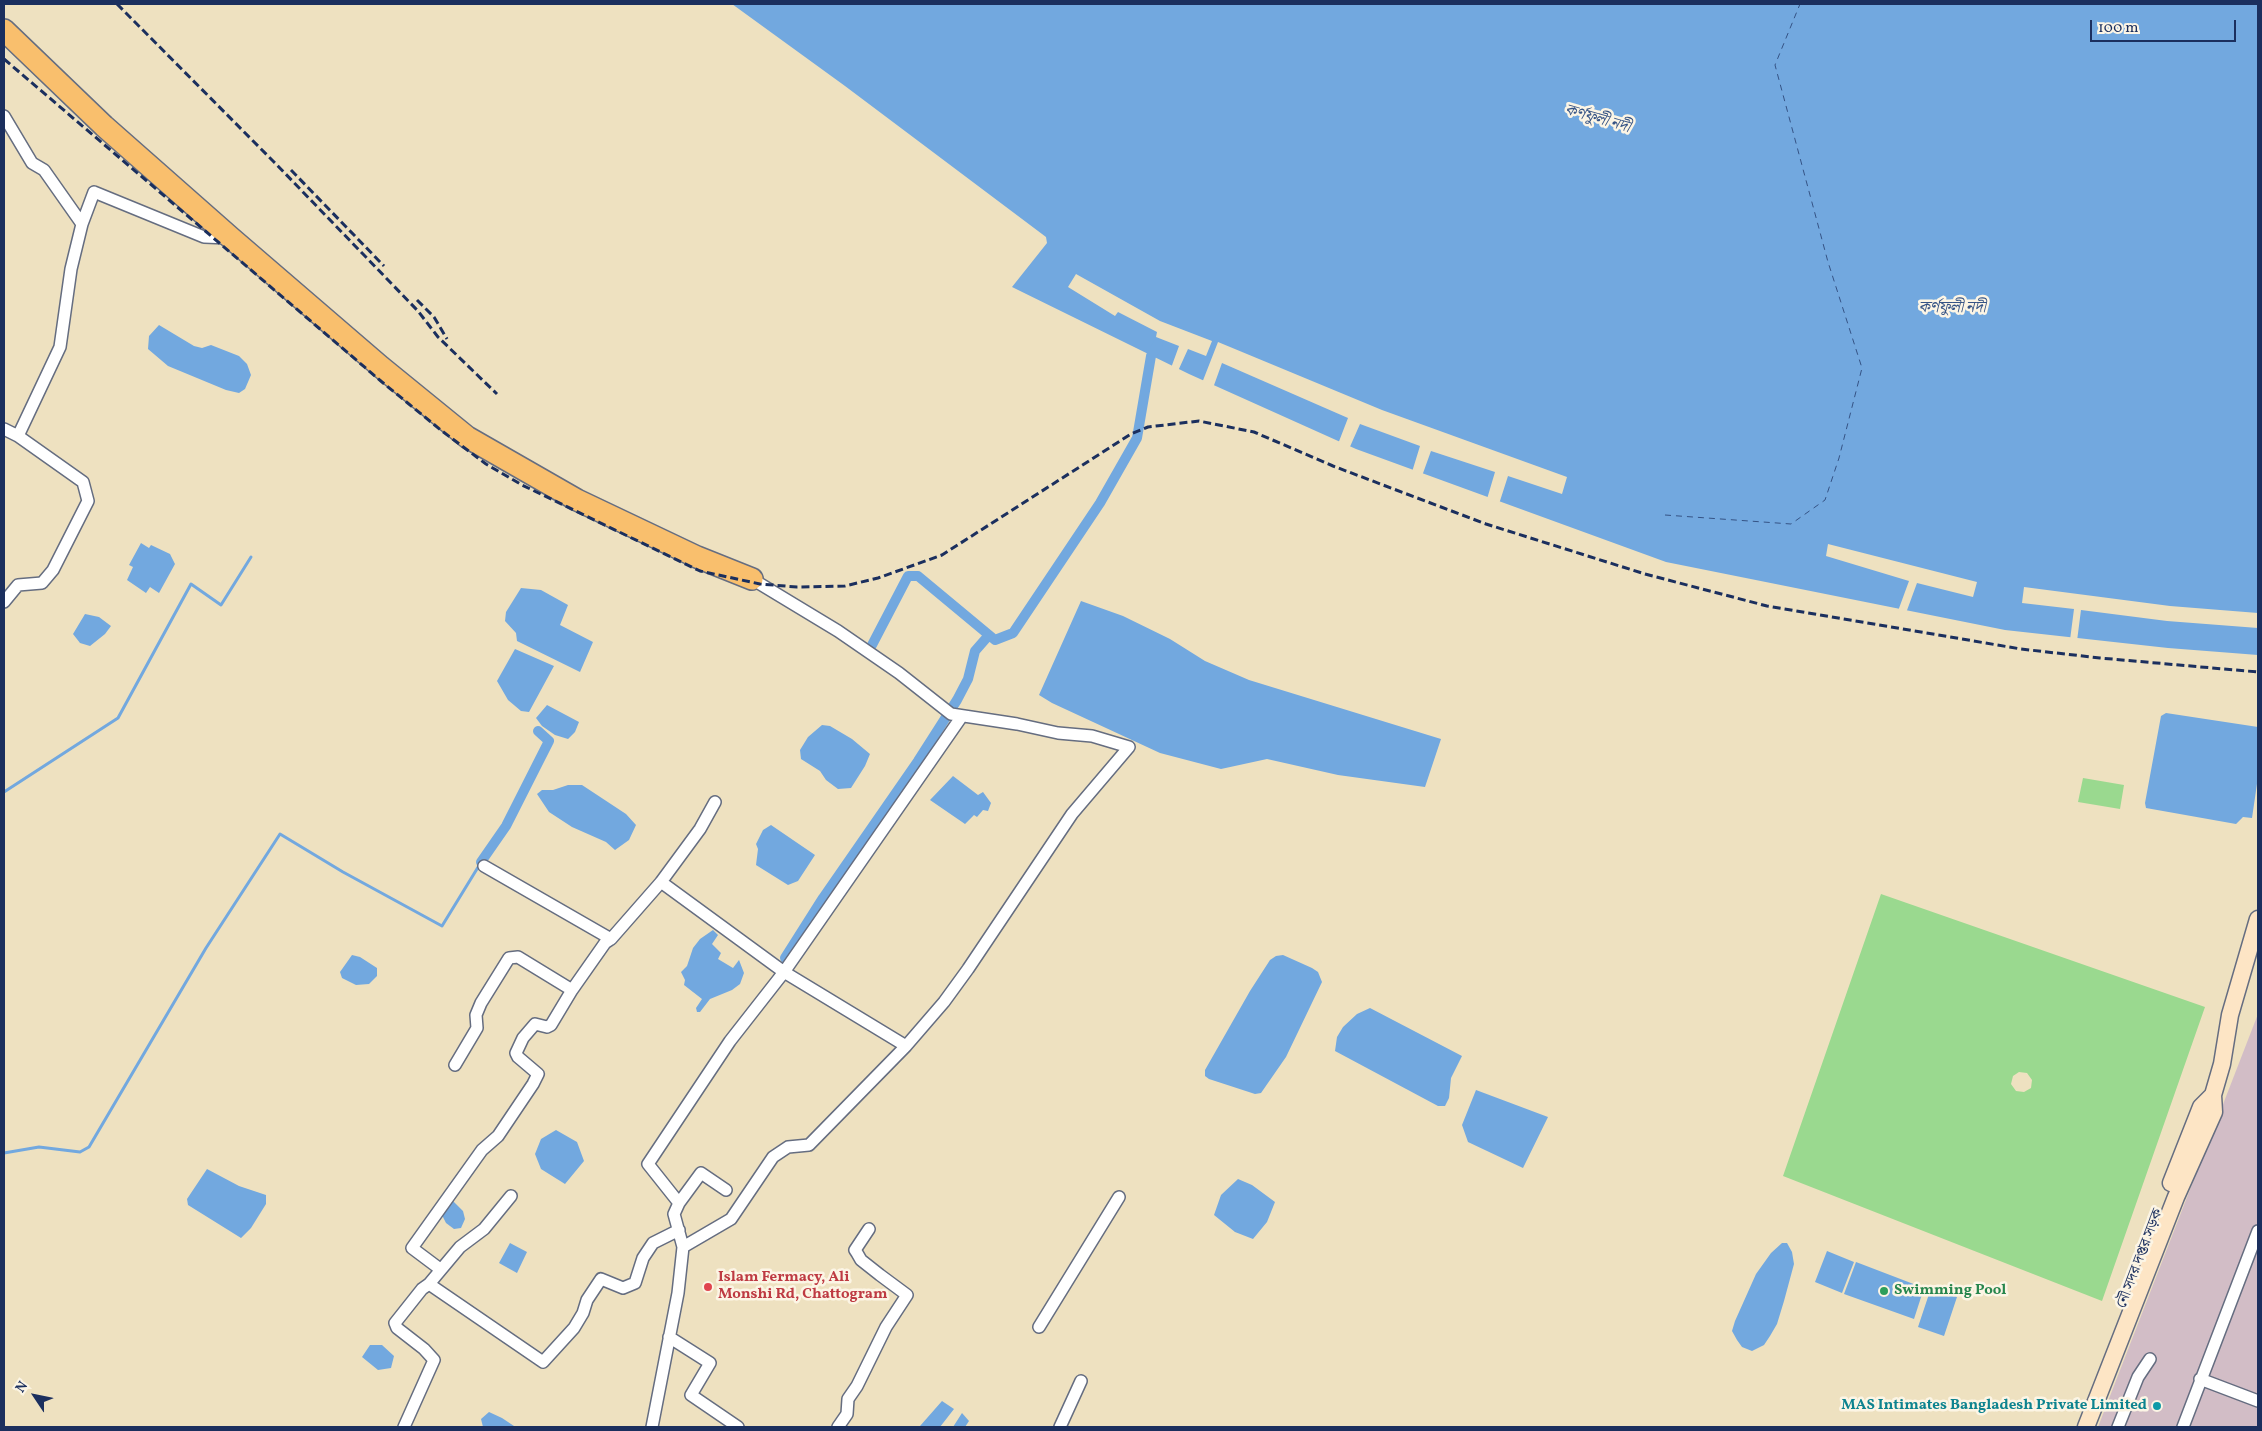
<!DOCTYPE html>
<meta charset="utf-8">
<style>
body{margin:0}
#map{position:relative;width:2262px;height:1431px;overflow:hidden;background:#eee1c0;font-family:Vollkorn,serif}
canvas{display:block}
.frame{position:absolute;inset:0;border:5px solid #1b2f5e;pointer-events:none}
.north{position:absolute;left:10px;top:1371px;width:50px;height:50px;-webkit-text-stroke:4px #fcf5e5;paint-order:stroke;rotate:304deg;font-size:14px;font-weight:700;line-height:20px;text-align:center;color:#1b2f5e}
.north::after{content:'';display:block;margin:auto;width:18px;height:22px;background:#1b2f5e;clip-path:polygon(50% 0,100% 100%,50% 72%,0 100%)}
.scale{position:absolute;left:2090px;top:20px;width:146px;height:22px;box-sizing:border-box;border:2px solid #1b2f5e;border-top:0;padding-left:6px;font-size:15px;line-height:18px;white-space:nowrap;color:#1b2f5e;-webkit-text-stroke:4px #fcf5e5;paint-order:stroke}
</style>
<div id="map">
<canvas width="2262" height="1431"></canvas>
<div class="frame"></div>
<div class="north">N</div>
<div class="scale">100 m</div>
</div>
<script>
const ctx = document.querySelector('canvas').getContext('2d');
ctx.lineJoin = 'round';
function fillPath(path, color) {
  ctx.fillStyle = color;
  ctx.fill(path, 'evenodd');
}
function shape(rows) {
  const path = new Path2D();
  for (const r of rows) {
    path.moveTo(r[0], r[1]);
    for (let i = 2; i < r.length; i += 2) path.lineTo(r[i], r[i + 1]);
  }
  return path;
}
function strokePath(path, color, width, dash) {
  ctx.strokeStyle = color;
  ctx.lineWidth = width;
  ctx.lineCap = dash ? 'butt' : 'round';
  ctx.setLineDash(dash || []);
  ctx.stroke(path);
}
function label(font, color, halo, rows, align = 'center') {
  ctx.font = font + ' Vollkorn,"Noto Serif Bengali",serif';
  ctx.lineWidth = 5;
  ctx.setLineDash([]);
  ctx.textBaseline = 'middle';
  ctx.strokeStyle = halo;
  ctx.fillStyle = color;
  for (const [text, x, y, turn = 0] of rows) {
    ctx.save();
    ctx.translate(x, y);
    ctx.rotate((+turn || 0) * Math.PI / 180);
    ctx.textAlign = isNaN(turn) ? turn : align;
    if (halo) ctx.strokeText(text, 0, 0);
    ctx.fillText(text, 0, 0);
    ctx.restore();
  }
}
fillPath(shape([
 [2258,1014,2258,1427,2098,1427]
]), '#d2bdc6');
fillPath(shape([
 [2083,778,2124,785,2120,809,2078,802],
 [1881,894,2205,1007,2102,1301,1783,1176],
 [2019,1072,2027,1073,2032,1080,2031,1088,2024,1092,2016,1091,2011,1084,2013,1076]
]), '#9ad98f');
fillPath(shape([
 [732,4,2258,4,2258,655,2168,648,2005,630,1666,562,1356,449,1189,374,1012,287,1047,243,1046,237,845,86],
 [159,325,194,346,202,348,211,345,239,356,247,364,251,375,245,389,239,393,226,390,168,366,148,349,149,336],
 [141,543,149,548,151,545,170,554,175,564,159,593,150,587,146,593,127,580,133,567,129,565],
 [521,588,541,590,568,605,560,625,593,642,580,672,517,641,516,633,505,621,506,612],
 [1081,601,1123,616,1170,639,1205,661,1249,680,1441,739,1425,787,1338,775,1267,759,1221,769,1160,753,1052,703,1039,695],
 [85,614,99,617,111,626,105,634,90,646,80,643,73,634],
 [515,649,554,666,529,712,521,711,508,700,497,681],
 [547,705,579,722,575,732,568,739,555,735,542,726,536,718],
 [2166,713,2258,727,2258,777,2252,818,2243,817,2236,824,2146,808,2145,803,2161,716],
 [822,725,830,726,852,739,870,754,865,766,851,788,838,789,826,780,820,771,801,759,800,750,808,737],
 [953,776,978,795,983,792,991,803,988,811,983,810,977,817,974,815,965,824,930,800],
 [568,785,582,785,626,814,636,825,629,840,615,850,606,842,572,827,549,812,537,794,542,790,553,790],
 [771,825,815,855,798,881,788,885,756,865,758,849,756,844,763,830],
 [713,930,718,935,712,944,721,953,718,959,733,968,739,960,744,973,740,984,732,990,710,999,700,1012,697,1012,696,1008,702,999,684,985,685,980,681,972,687,966,693,948,700,939],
 [352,955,360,957,377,968,377,976,369,984,356,985,342,978,340,972],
 [1283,955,1312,968,1318,972,1322,982,1286,1057,1261,1093,1255,1094,1209,1079,1205,1076,1205,1070,1250,991,1270,960,1276,956],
 [1370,1008,1462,1056,1451,1078,1449,1098,1445,1106,1438,1106,1335,1051,1337,1037,1343,1027,1357,1014],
 [1476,1090,1548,1117,1523,1168,1468,1142,1462,1125],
 [556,1130,577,1142,584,1161,565,1184,541,1169,535,1154,541,1139],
 [207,1169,239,1186,266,1195,266,1204,251,1228,241,1238,188,1205,187,1199],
 [1238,1179,1252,1185,1275,1202,1267,1222,1253,1239,1235,1232,1214,1215,1221,1195],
 [448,1201,453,1201,463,1211,465,1219,461,1228,454,1229,446,1223,440,1211],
 [510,1243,527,1252,517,1273,499,1263],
 [1782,1243,1787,1243,1792,1252,1794,1264,1784,1301,1777,1324,1770,1336,1764,1345,1752,1351,1742,1347,1737,1340,1732,1331,1735,1321,1756,1274,1771,1253],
 [1827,1251,1854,1262,1842,1293,1815,1282],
 [1856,1262,1924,1288,1914,1319,1844,1294],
 [1931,1288,1957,1297,1944,1336,1918,1327],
 [370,1345,382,1345,394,1356,391,1368,378,1370,362,1357],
 [942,1401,954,1409,940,1427,920,1426],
 [489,1412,502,1418,514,1426,513,1427,483,1427,481,1419],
 [962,1413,969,1421,965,1427,953,1427]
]), '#72a8df');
fillPath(shape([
 [1076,274,1160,321,1212,341,1206,356,1188,349,1178,371,1171,368,1179,346,1156,337,1157,332,1118,312,1115,316,1068,287],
 [1218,342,1382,410,1567,477,1562,494,1508,476,1499,504,1487,499,1495,472,1431,451,1422,476,1412,472,1420,446,1360,424,1349,449,1338,444,1348,418,1222,363,1213,388,1202,383],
 [1828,544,1977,582,1973,597,1917,583,1906,613,1898,611,1909,581,1826,556],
 [2024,587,2170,606,2258,613,2258,628,2167,621,2081,610,2077,641,2070,640,2074,609,2022,603]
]), '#eee1c0');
strokePath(shape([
 [4,792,118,718,191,584,221,605,251,557],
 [4,1153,39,1147,80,1152,89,1147,206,948,280,834,343,872,442,926,480,864]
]), '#72a8df', 3);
strokePath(shape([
 [872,645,908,576,918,576,995,640,1013,633,1100,503,1137,438,1151,356,1158,344],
 [481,862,506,826,549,741,538,731],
 [785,958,823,898,918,761,957,700,968,679,975,651,989,635]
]), '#72a8df', 10);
strokePath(shape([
 [1665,515,1791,524,1825,500,1839,458,1862,368,1828,262,1775,65,1800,4]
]), '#355385', 1, [6, 5]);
const street = shape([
 [4,116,32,163,44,170,82,224,94,192,204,237,229,238],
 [4,429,18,436,83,482,88,501,53,570,42,583,18,585,4,602],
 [18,436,60,347,71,269,82,224],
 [484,866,611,939,661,882,700,829,715,802],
 [661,882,784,972,906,1046],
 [455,1065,477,1028,476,1015,481,1003,509,958,518,957,572,990],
 [679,1203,701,1173,726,1190],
 [683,1247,731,1219,773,1157,788,1147,809,1145,906,1046,944,1002,968,969,1072,814,1129,747,1092,736,1058,733,1017,724,951,714,899,673,838,631,752,579],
 [440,1269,412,1248,482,1150,498,1136,533,1084,538,1074,518,1057,516,1053,523,1038,535,1024,547,1027,551,1025,572,990,605,943,611,939],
 [429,1284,460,1247,484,1229,511,1196],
 [1039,1327,1119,1197],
 [669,1337,710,1363,691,1395,738,1427],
 [2200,1379,2258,1401],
 [404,1427,434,1360,424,1349,397,1328,395,1323,422,1289,429,1284,543,1362,574,1328,583,1313,587,1300,601,1279,623,1288,635,1283,643,1258,653,1243,679,1230],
 [652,1427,678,1293,683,1247,674,1214,679,1203,648,1164,730,1041,784,972,962,716],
 [838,1427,847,1414,848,1399,857,1386,886,1327,907,1295,880,1275,861,1260,857,1253,855,1250,869,1229],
 [1060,1427,1081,1381],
 [2118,1427,2138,1377,2150,1359],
 [2183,1427,2258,1231]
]);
const secondary = shape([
 [2171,1183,2201,1107,2213,1095],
 [2086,1427,2176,1197,2214,1112,2213,1095,2222,1064,2230,1015,2258,919]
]);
const highway = shape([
 [4,30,104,126,231,238,381,367,467,437,577,500,697,557,752,579]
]);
strokePath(street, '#656d80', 14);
strokePath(secondary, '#656d80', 19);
strokePath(highway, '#656d80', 24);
strokePath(street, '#fff', 11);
strokePath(secondary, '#fde5c5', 16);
strokePath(highway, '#f9bf6d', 21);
strokePath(shape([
 [117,4,274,162,418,311,438,337,497,394],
 [4,59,382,382,442,431,486,464,522,485,700,571,760,584,797,587,845,586,878,578,942,555,1131,434,1148,427,1199,421,1254,432,1333,466,1486,524,1645,574,1767,606,2021,649,2100,658,2258,672],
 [291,170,384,266],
 [417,300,434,317,447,339]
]), '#1b2f5e', 3, [8, 4]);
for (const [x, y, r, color] of [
 [708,1287,5,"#e0444e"],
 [1884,1291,5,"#2e9e5b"],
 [2157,1406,5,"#0f9aa8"]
]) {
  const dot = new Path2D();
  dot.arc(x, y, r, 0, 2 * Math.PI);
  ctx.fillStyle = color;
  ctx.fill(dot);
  strokePath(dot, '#fcf5e5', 2);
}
label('15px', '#1b2f5e', '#fcf5e5', [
 ["নৌ সদর দপ্তর সড়ক",2141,1259,-69]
]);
label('bold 15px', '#be3a42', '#fcf5e5', [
 ["Islam Fermacy, Ali",718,1278],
 ["Monshi Rd, Chattogram",718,1295]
], 'left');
label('bold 15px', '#27864d', '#fcf5e5', [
 ["Swimming Pool",1894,1291]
], 'left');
label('bold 15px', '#0d838f', '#fcf5e5', [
 ["MAS Intimates Bangladesh Private Limited",2147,1406]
], 'right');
label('italic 16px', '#355385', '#fcf5e5', [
 ["কর্ণফুলী নদী",1597,120,16],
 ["কর্ণফুলী নদী",1952,309]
]);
</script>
